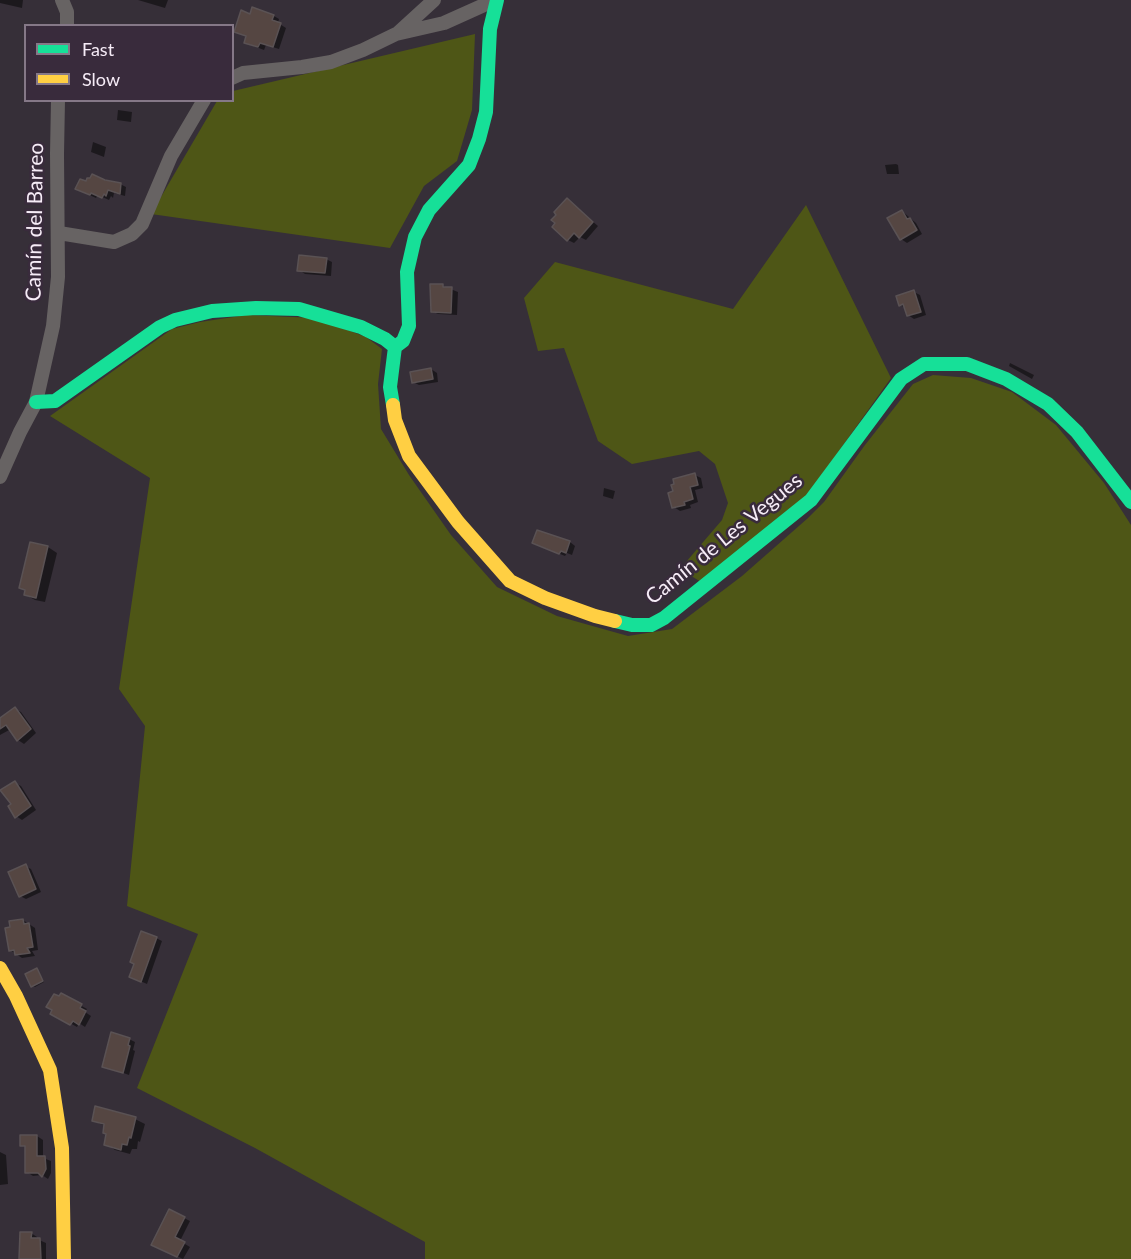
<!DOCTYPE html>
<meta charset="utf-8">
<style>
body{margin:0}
#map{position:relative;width:1131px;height:1259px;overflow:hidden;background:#362f38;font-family:Lato,sans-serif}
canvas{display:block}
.legend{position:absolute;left:24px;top:24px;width:210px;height:78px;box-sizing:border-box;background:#392b3c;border:2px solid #857887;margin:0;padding:8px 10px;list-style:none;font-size:18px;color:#f6ecf7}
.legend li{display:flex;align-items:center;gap:12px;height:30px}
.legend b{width:30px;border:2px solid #857887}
</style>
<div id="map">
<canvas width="1131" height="1259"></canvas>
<ul class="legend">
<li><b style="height:8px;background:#16e098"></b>Fast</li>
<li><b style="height:8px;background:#ffcf43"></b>Slow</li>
</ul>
</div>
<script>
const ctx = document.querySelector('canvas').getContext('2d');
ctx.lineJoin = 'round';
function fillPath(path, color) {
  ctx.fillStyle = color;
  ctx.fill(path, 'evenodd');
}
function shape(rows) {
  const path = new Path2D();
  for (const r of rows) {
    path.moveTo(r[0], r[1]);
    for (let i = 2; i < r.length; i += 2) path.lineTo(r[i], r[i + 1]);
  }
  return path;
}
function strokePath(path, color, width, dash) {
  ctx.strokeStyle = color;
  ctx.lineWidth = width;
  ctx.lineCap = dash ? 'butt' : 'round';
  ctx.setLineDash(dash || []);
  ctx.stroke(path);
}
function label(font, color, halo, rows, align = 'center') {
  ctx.font = font + ' Lato,sans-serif';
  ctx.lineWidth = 5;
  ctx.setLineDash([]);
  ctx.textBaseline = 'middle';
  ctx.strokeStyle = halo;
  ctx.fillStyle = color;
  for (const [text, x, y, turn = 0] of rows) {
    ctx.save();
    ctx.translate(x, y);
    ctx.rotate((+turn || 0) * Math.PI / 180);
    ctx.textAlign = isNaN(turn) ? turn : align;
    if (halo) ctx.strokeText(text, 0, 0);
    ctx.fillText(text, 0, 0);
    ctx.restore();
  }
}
fillPath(shape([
 [475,34,472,110,457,161,424,186,390,248,151,214,217,101,232,100,233,91],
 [806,205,891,378,806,497,701,582,680,569,722,520,728,503,715,464,699,451,632,464,598,441,564,348,538,351,524,298,555,262,733,309],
 [247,315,316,318,366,337,382,349,378,384,381,429,409,475,451,535,497,587,557,616,628,636,672,629,742,576,808,518,824,502,865,445,913,384,933,375,971,378,1012,392,1056,425,1104,483,1131,525,1131,1259,425,1259,425,1242,255,1148,137,1088,198,934,127,906,145,726,119,689,150,478,50,416,172,329,200,322]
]), '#4e5616');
fillPath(shape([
 [0,0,23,0,22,8,0,3],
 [138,0,168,0,165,8],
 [251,16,274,16,279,19,278,23,286,28,279,49,266,45,264,50,251,45,245,42,247,36,235,31],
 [118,110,132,112,131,122,117,120],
 [93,142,106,147,104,157,91,152],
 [896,164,898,165,899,174,887,174,885,165],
 [105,182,120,184,126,187,125,196,114,193,113,198,111,196,109,200,98,195,96,198,83,192,87,183],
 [567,200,598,226,586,240,580,237,574,243,568,240],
 [902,211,916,223,922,234,907,243,901,239],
 [326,259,332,262,331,276,305,274,299,270],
 [443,286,458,292,457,315,438,314,432,311],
 [914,292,920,295,926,315,914,319,908,315,906,308,900,305],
 [1010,363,1034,375,1032,379,1009,366],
 [431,369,437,373,438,382,419,385,413,382],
 [695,475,701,478,703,488,695,490,698,502,690,505,691,508,680,511,674,507,676,485],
 [604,488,615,491,613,499,603,496],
 [570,542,575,546,572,555,567,553,565,556,534,543],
 [48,547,57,553,45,602,35,600,26,595,27,591,21,588],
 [15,709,21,712,36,733,24,744,18,740,11,729,0,735,0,719],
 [15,783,21,786,36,810,22,820,16,816],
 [25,866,31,869,41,892,26,899,20,896],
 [23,920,35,928,38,950,32,951,35,956,22,958,10,950],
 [156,938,162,941,147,984,131,977,136,964],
 [37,970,44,982,35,987,32,986],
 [62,995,87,1009,85,1012,91,1016,85,1027,79,1023,77,1027,52,1013],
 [129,1039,135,1042,133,1050,135,1051,129,1075,104,1066],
 [135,1119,145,1124,140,1142,138,1141,137,1149,132,1149,130,1154,115,1150,106,1144,108,1134,105,1126,94,1121],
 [37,1136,43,1140,43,1158,51,1161,51,1173,48,1179,42,1175,33,1176,27,1172,27,1148,21,1145],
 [0,1152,6,1155,8,1184,0,1185],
 [184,1218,190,1221,180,1241,190,1247,183,1259,159,1247],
 [31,1233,37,1237,37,1239,46,1243,46,1259,21,1259]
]), '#0007');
const building = shape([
 [252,7,274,15,272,20,281,23,273,47,260,43,258,47,244,43,246,36,234,32,241,10,250,14,252,7],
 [92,174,105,180,121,183,120,194,108,190,106,196,104,194,102,198,91,193,90,195,75,189,80,179,86,181,87,178,90,178,92,174],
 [567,198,593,222,579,238,574,233,567,241,552,227,555,223,551,220,556,215,554,212,567,198],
 [902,210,907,219,910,218,917,230,900,240,887,218,902,210],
 [299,255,327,258,325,273,297,271,299,255],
 [430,284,443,284,443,287,452,287,451,313,431,312,430,284],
 [914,290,921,312,907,316,903,304,899,306,896,296,914,290],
 [431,368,433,379,412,383,410,372,431,368],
 [695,473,698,485,690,487,693,499,684,502,685,505,672,508,668,493,673,491,671,485,674,484,673,479,695,473],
 [537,530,570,541,566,553,561,551,559,554,532,543,537,530],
 [30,542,48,546,36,598,24,595,25,590,19,588,30,542],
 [15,707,31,729,17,741,6,725,0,729,0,718,15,707],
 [15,781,31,806,15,818,8,806,11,804,0,790,15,781],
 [26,864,36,889,19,897,8,872,26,864],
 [23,919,24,924,29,923,33,947,27,948,30,953,15,955,14,950,9,951,5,928,10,927,9,921,23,919],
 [141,931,157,937,141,982,129,977,134,964,130,962,141,931],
 [37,968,43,981,31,987,25,974,37,968],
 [61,993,82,1004,80,1008,86,1011,79,1025,73,1021,70,1025,50,1014,52,1010,46,1007,54,994,59,996,61,993],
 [111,1032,130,1038,128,1045,130,1046,123,1073,102,1067,111,1032],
 [95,1106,136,1117,131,1138,129,1137,127,1145,122,1144,121,1150,104,1145,106,1134,103,1133,104,1124,92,1121,95,1106],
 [20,1135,37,1135,37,1156,45,1156,46,1169,42,1177,38,1173,25,1173,25,1146,20,1146,20,1135],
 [169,1209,185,1217,175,1237,185,1242,177,1257,151,1245,169,1209],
 [20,1232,32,1232,31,1238,40,1238,41,1259,19,1259,20,1232]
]);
fillPath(building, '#554642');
strokePath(building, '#5a5254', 1.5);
strokePath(shape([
 [62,0,67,12,67,26],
 [398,33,434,0],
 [232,78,243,73,302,67,331,62,363,50,396,34,444,23,495,0],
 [59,233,114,242,132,234,142,224,171,156,204,100],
 [0,477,20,432,36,402,53,326,58,277,57,154,58,100]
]), '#676363', 14);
strokePath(shape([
 [395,347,403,341,409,326,407,272,415,237,429,210,469,165,479,139,486,112,490,29,497,0],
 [36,402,55,401,160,327,175,320,212,311,256,308,299,309,361,327,385,339,395,347,390,387,393,405],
 [615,621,632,625,651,625,664,618,811,500,901,379,924,364,967,364,1006,379,1048,404,1077,432,1131,502]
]), '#16e098', 14);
strokePath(shape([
 [393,405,395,420,409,456,458,522,510,581,545,598,595,616,615,621],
 [0,968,16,996,50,1070,62,1148,64,1259]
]), '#ffcf43', 14);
label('21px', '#f6ecf7', '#392b3c', [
 ["Camín del Barreo",35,222,-89],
 ["Camín de Les Vegues",724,539,-39]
]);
</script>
